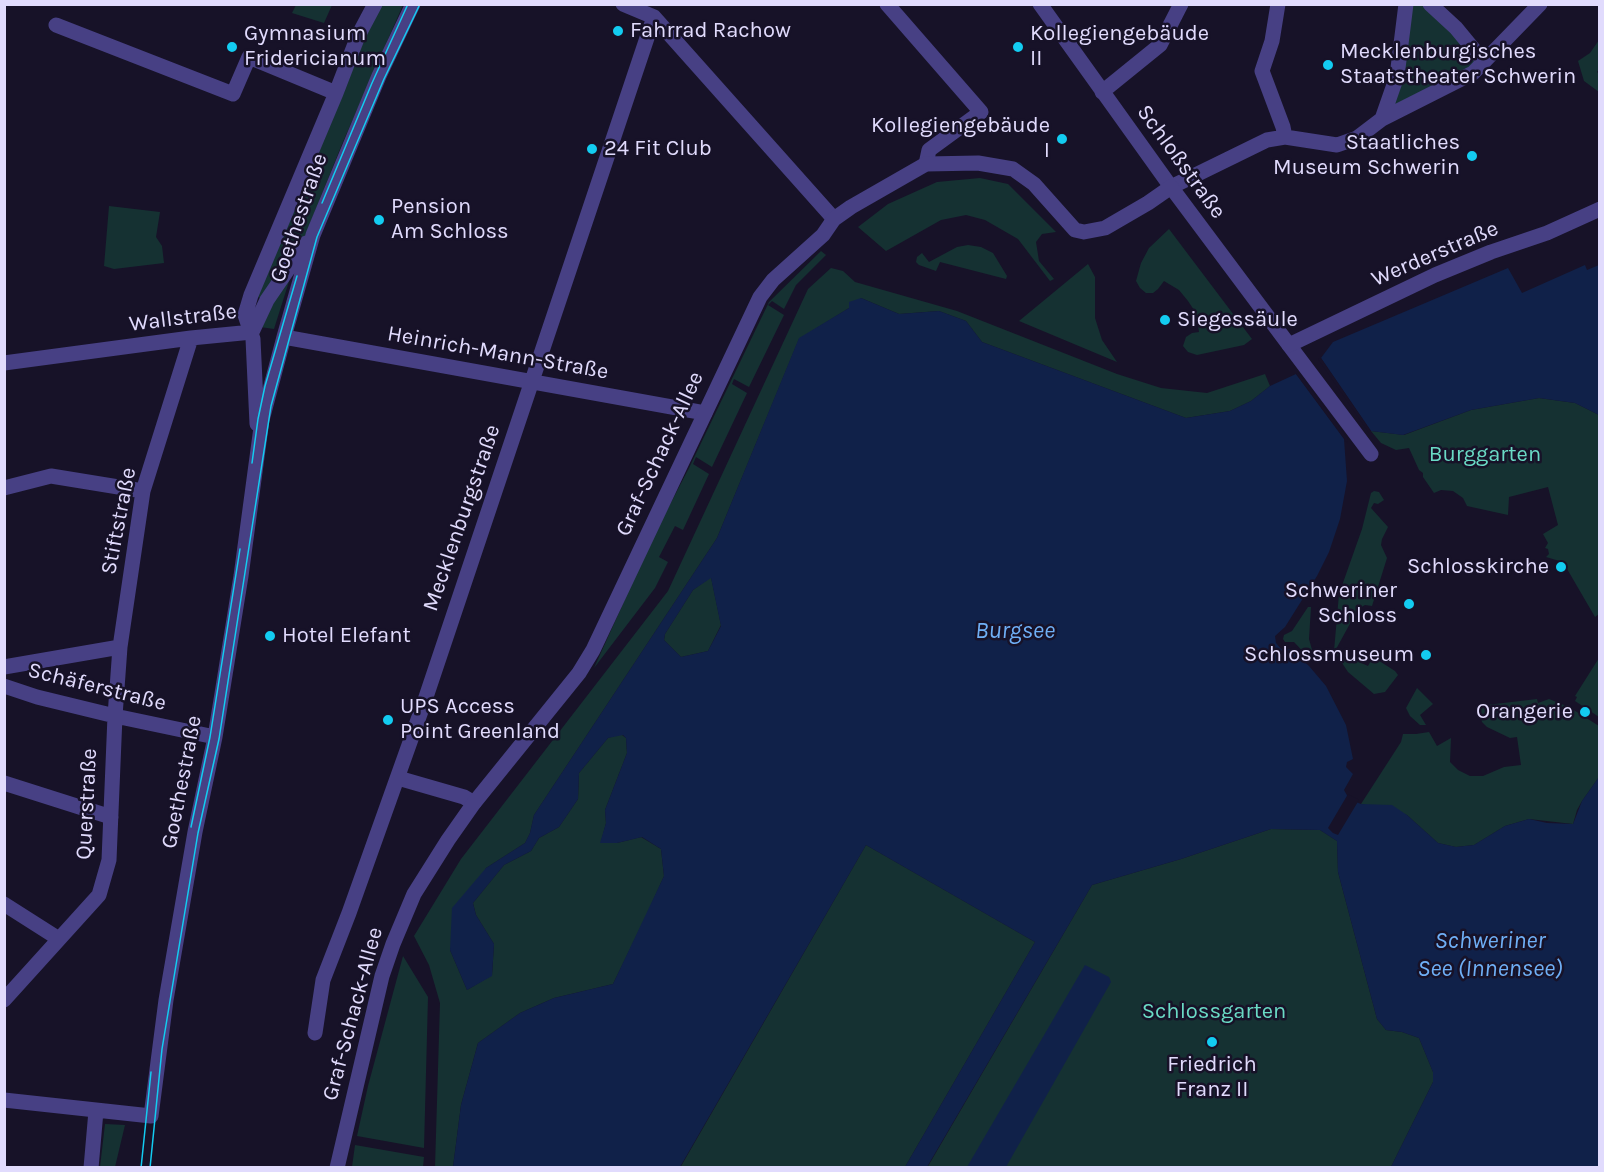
<!DOCTYPE html>
<meta charset="utf-8">
<style>
body{margin:0}
#map{position:relative;width:1604px;height:1172px;overflow:hidden;background:#171228;font-family:Karla,sans-serif}
canvas{display:block}
.frame{position:absolute;inset:0;border:6px solid #e1dbfd;pointer-events:none}
</style>
<div id="map">
<canvas width="1604" height="1172"></canvas>
<div class="frame"></div>
</div>
<script>
const ctx = document.querySelector('canvas').getContext('2d');
ctx.lineJoin = 'round';
function fillPath(path, color) {
  ctx.fillStyle = color;
  ctx.fill(path, 'evenodd');
}
function shape(rows) {
  const path = new Path2D();
  for (const r of rows) {
    path.moveTo(r[0], r[1]);
    for (let i = 2; i < r.length; i += 2) path.lineTo(r[i], r[i + 1]);
  }
  return path;
}
function strokePath(path, color, width, dash) {
  ctx.strokeStyle = color;
  ctx.lineWidth = width;
  ctx.lineCap = dash ? 'butt' : 'round';
  ctx.setLineDash(dash || []);
  ctx.stroke(path);
}
function label(font, color, halo, rows, align = 'center') {
  ctx.font = font + ' Karla,sans-serif';
  ctx.lineWidth = 5;
  ctx.setLineDash([]);
  ctx.textBaseline = 'middle';
  ctx.strokeStyle = halo;
  ctx.fillStyle = color;
  for (const [text, x, y, turn = 0] of rows) {
    ctx.save();
    ctx.translate(x, y);
    ctx.rotate((+turn || 0) * Math.PI / 180);
    ctx.textAlign = isNaN(turn) ? turn : align;
    if (halo) ctx.strokeText(text, 0, 0);
    ctx.fillText(text, 0, 0);
    ctx.restore();
  }
}
fillPath(shape([
 [296,5,296,4,332,5,324,23,292,13],
 [375,5,403,5,342,144,297,256,274,329,260,327,267,300,251,295],
 [1406,5,1430,5,1483,62,1382,119],
 [1599,40,1599,69,1597,72,1599,74,1599,92,1584,81,1578,61,1590,53],
 [980,178,1008,184,1056,232,1042,234,1036,242,1039,261,1054,279,1050,281,1018,239,985,220,966,215,941,220,886,251,858,227,888,204,937,182],
 [109,206,160,212,156,237,162,246,164,263,114,269,104,266],
 [1169,229,1252,339,1244,345,1197,355,1188,352,1183,346,1186,337,1192,333,1199,332,1196,313,1188,301,1179,290,1164,281,1158,289,1153,293,1146,293,1140,288,1136,281,1141,263,1149,248],
 [968,245,981,247,993,253,1007,276,1006,279,940,262,936,271,919,265,916,262,917,257,922,253,929,262,957,247],
 [821,251,826,255,796,285,784,309,772,301,768,305,784,315,749,387,734,379,732,384,747,393,712,467,696,457,693,464,709,474,683,530,675,526,659,557,668,562,655,588,594,668,622,606,641,560,689,468,769,302],
 [1088,264,1095,277,1095,318,1102,340,1117,362,1019,321],
 [831,268,843,271,855,282,957,311,1117,374,1161,388,1207,393,1265,374,1270,386,1251,401,1230,411,1186,418,982,342,966,321,939,311,899,314,861,298,849,308,799,339,717,538,534,815,530,833,525,843,486,868,450,950,467,990,492,975,494,944,476,915,473,903,504,865,531,851,539,838,559,827,578,799,579,773,608,738,617,735,622,735,626,738,627,753,605,810,606,823,601,842,617,843,641,837,661,849,664,876,647,914,613,984,554,998,520,1013,478,1043,461,1105,453,1167,435,1167,440,1003,429,965,414,936,461,859,668,591,808,289],
 [1539,398,1575,403,1599,415,1599,614,1595,617,1563,562,1546,557,1549,554,1548,549,1545,548,1548,543,1543,534,1558,525,1548,487,1509,497,1508,515,1467,506,1463,498,1453,491,1441,490,1434,493,1423,477,1423,473,1419,470,1409,448,1396,450,1381,443,1371,431,1404,435,1471,410],
 [1374,491,1379,492,1384,500,1378,504,1374,503,1371,508,1388,527,1382,539,1381,545,1387,558,1372,606,1365,605,1358,609,1335,651,1368,666,1373,657,1395,671,1398,675,1385,692,1374,694,1348,672,1334,651,1339,594,1362,529,1371,493],
 [711,577,721,625,708,651,681,657,664,640,665,634,693,590],
 [1308,607,1311,607,1309,639,1314,657,1312,661,1294,642,1285,642,1283,639,1284,635,1292,631],
 [1599,658,1599,717,1575,701,1577,697,1575,696],
 [1417,688,1433,704,1420,715,1426,725,1420,725,1410,716,1406,708],
 [1537,699,1538,703,1549,699,1569,707,1599,726,1599,777,1582,801,1577,810,1573,824,1529,819,1505,826,1474,845,1456,847,1438,843,1407,815,1361,804,1401,742,1403,734,1416,734,1429,732,1437,746,1451,738,1450,762,1458,770,1470,776,1483,776,1504,767,1521,765,1517,737,1510,738,1487,727,1482,722,1478,706],
 [1271,829,1320,830,1337,841,1338,872,1377,1019,1386,1030,1402,1032,1419,1038,1433,1072,1433,1082,1391,1167,927,1168,1092,885,1181,859],
 [866,845,1035,942,905,1167,680,1168],
 [403,956,428,997,424,1148,357,1136,368,1086],
 [105,1124,125,1125,115,1167,100,1167],
 [355,1145,424,1157,423,1167,352,1167]
]), '#153132');
fillPath(shape([
 [1585,265,1587,270,1599,265,1599,415,1575,403,1539,398,1471,410,1403,435,1371,431,1321,358,1333,342,1508,268,1522,293],
 [861,298,899,314,939,311,966,321,982,342,1186,418,1230,411,1251,401,1270,386,1296,374,1344,439,1347,481,1340,519,1329,552,1317,576,1285,627,1275,636,1276,643,1281,649,1291,649,1309,666,1326,686,1346,725,1353,759,1347,762,1346,767,1353,774,1344,790,1349,799,1361,804,1392,805,1407,815,1438,843,1456,847,1474,845,1505,826,1529,819,1547,823,1573,824,1582,801,1599,777,1599,1167,1391,1167,1433,1082,1433,1072,1419,1038,1402,1032,1386,1030,1377,1019,1338,872,1337,841,1320,830,1271,829,1181,859,1092,885,927,1167,905,1167,1035,942,866,845,680,1167,453,1167,461,1105,478,1043,520,1013,554,998,613,984,664,876,661,849,642,837,617,843,600,843,606,823,605,810,627,753,626,738,623,735,608,738,579,773,578,799,559,827,539,838,531,851,504,865,473,903,476,915,494,944,492,976,467,990,450,950,452,908,486,868,525,843,530,833,534,815,717,538,799,338,849,308,849,302],
 [711,578,721,626,708,651,681,657,664,640,665,634,693,590],
 [1085,965,1109,977,1111,982,1006,1167,967,1167]
]), '#102149');
fillPath(shape([
 [1321,358,1371,431,1369,433,1318,359],
 [1299,373,1347,437,1348,444,1296,374],
 [1348,794,1359,800,1338,835,1333,833,1328,828]
]), '#171228');
strokePath(shape([
 [623,4,654,17,834,219],
 [887,4,981,112,929,150,926,164],
 [1040,4,1171,187,1267,140,1285,137,1337,145,1357,138,1382,119,1473,73,1540,4],
 [1278,4,1272,41,1262,71,1283,127,1285,137],
 [1430,4,1456,28,1484,62],
 [56,25,233,94,249,57,336,93],
 [1102,92,1160,45,1181,4],
 [1382,119,1397,76,1406,4],
 [252,332,267,300,306,243],
 [284,337,705,413],
 [1289,345,1371,454],
 [4,363,191,338,252,332],
 [257,424,253,339,245,315,251,295,336,93,358,36,375,4],
 [4,488,51,476,143,491],
 [4,667,120,647],
 [4,686,37,697,115,716,215,737],
 [398,778,464,797,474,803],
 [4,783,111,817],
 [4,904,59,939],
 [4,1000,99,895,109,860,115,716,120,647,143,491,191,338],
 [315,1033,323,980,349,913,425,700,654,17],
 [4,1100,151,1116,166,1000,195,832,215,737,241,576,262,420,284,337,313,235,379,76,413,4],
 [91,1168,96,1111]
]), '#474084', 15);
strokePath(shape([
 [337,1168,382,976,393,944,414,894,448,840,474,803,579,673,593,650,760,297,773,280,823,235,834,219,851,207,926,164,978,163,1013,169,1034,184,1075,230,1084,232,1105,228,1148,203,1171,187,1289,345,1435,275,1491,252,1547,233,1600,209]
]), '#474084', 15);
strokePath(shape([
 [322,203,372,83,408,4],
 [252,463,258,419,265,386,297,276],
 [191,827,210,737,240,549],
 [141,1168,151,1072],
 [150,1168,162,1049,198,833,219,739,271,406,317,237,384,79,420,4]
]), '#13ccf1', 1.5);
for (const [x, y, r, color] of [
 [618,31,6,"#13ccf1"],
 [232,47,6,"#13ccf1"],
 [1018,47,6,"#13ccf1"],
 [1328,65,6,"#13ccf1"],
 [1062,139,6,"#13ccf1"],
 [592,149,6,"#13ccf1"],
 [1472,156,6,"#13ccf1"],
 [379,220,6,"#13ccf1"],
 [1165,320,6,"#13ccf1"],
 [1561,567,6,"#13ccf1"],
 [1409,604,6,"#13ccf1"],
 [270,636,6,"#13ccf1"],
 [1426,655,6,"#13ccf1"],
 [1585,712,6,"#13ccf1"],
 [388,720,6,"#13ccf1"],
 [1212,1042,6,"#13ccf1"]
]) {
  const dot = new Path2D();
  dot.arc(x, y, r, 0, 2 * Math.PI);
  ctx.fillStyle = color;
  ctx.fill(dot);
  strokePath(dot, '#171228', 2);
}
label('22px', '#e1dbfd', '#171228', [
 ["Fahrrad Rachow",630,31],
 ["Gymnasium",244,34],
 ["Fridericianum",244,59],
 ["Kollegiengebäude",1030,34],
 ["II",1030,59],
 ["Mecklenburgisches",1340,52],
 ["Staatstheater Schwerin",1340,77],
 ["Kollegiengebäude",1050,126,"right"],
 ["I",1050,151,"right"],
 ["Staatliches",1460,143,"right"],
 ["Museum Schwerin",1460,168,"right"],
 ["24 Fit Club",604,149],
 ["Pension",391,207],
 ["Am Schloss",391,232],
 ["Siegessäule",1177,320],
 ["Schlosskirche",1549,567,"right"],
 ["Schweriner",1397,591,"right"],
 ["Schloss",1397,616,"right"],
 ["Hotel Elefant",282,636],
 ["Schlossmuseum",1414,655,"right"],
 ["UPS Access",400,707],
 ["Point Greenland",400,732],
 ["Orangerie",1573,712,"right"],
 ["Friedrich",1212,1065,"center"],
 ["Franz II",1212,1090,"center"]
], 'left');
label('22px', '#e1dbfd', '#171228', [
 ["Schloßstraße",1181,162,54],
 ["Goethestraße",299,218,-71],
 ["Werderstraße",1435,254,-23],
 ["Wallstraße",183,318,-7],
 ["Heinrich-Mann-Straße",498,353,10],
 ["Graf-Schack-Allee",660,454,-65],
 ["Mecklenburgstraße",462,518,-71],
 ["Stiftstraße",119,521,-79],
 ["Schäferstraße",97,687,14],
 ["Goethestraße",182,782,-79],
 ["Querstraße",87,804,-87],
 ["Graf-Schack-Allee",353,1014,-75]
]);
label('22px', '#6adac5', '#171228', [
 ["Burggarten",1485,455],
 ["Schlossgarten",1214,1012]
]);
label('italic 24px', '#6faff6', '#171228', [
 ["Burgsee",1015,631],
 ["Schweriner",1490,941],
 ["See (Innensee)",1490,969]
]);
</script>
